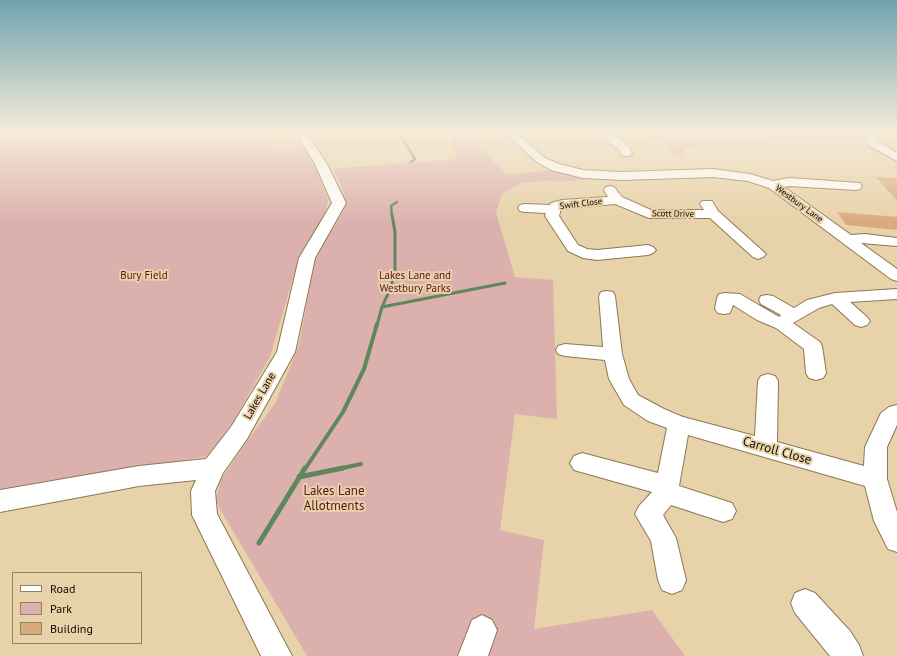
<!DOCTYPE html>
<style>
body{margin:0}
#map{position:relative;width:897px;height:656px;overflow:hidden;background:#e8d2a9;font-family:"PT Sans",sans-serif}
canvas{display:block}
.legend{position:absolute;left:12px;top:572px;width:130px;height:72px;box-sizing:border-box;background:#e8d2a9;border:1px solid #928265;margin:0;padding:5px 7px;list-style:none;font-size:12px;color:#110a00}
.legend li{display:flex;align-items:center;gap:8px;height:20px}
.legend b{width:20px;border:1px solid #928265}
</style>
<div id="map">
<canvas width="897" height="656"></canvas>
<ul class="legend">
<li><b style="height:5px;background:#fff"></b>Road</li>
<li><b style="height:11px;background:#dcb0ad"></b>Park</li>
<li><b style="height:11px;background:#daaa7f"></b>Building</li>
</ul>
</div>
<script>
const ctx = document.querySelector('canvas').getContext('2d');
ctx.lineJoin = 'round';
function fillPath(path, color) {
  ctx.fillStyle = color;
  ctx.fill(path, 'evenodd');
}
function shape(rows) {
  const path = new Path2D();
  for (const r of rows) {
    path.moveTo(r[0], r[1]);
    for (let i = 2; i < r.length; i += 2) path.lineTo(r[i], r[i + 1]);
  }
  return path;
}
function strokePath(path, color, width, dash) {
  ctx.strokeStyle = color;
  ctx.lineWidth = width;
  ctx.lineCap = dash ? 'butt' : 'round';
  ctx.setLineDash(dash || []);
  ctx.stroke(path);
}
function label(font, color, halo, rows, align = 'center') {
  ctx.font = font + ' "PT Sans",sans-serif';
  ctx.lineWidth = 4;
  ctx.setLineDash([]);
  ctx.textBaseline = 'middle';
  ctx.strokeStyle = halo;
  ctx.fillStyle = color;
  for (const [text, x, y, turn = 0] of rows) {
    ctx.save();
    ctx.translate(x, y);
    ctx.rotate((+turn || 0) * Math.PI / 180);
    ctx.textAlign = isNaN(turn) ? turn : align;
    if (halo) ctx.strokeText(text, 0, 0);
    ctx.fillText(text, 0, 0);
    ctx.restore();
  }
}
fillPath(shape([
 [0,131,257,131,275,149,282,150,305,148,318,173,328,200,325,216,300,254,270,357,231,425,208,456,0,493],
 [647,131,863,131,863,137,843,136,796,139,795,142,684,148,686,156,676,156],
 [465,133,507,175,552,170,591,179,561,182,553,180,522,183,502,194,496,213,515,277,553,280,557,419,515,414,500,530,544,540,534,629,652,610,685,656,307,656,220,509,216,500,221,480,247,441,275,404,299,345,314,264,322,243,334,228,345,208,345,197,342,188,333,169,457,159,451,142,455,134]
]), '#dcb0ad');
strokePath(shape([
 [398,131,415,159,411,162],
 [392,216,391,206,397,202]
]), '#5e885c', 2.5);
strokePath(shape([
 [382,307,505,283],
 [377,325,382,307,391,287,395,269,395,232,392,215]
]), '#5e885c', 3);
strokePath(shape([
 [305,469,343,412,364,369,377,324],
 [338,469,361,464]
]), '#5e885c', 4);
strokePath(shape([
 [299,477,343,468],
 [259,543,305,468]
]), '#5e885c', 5);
fillPath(shape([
 [876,177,897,178,897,201],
 [837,212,897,217,897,230,846,225]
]), '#daaa7f');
const minor = shape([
 [295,131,305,131,327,164,346,203,315,258,295,352,247,439,223,473,215,491,217,514,292,656,261,656,192,515,191,491,196,480,139,486,0,512,0,490,139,466,206,459,231,427,277,352,299,258,332,203,315,164,295,131],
 [502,131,514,131,545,158,559,164,583,170,621,172,713,169,750,174,773,181,789,178,860,183,862,186,860,189,856,190,789,186,784,187,851,235,865,234,897,238,897,246,861,243,897,269,897,281,891,279,769,188,748,181,713,177,621,180,583,178,551,170,537,162,502,131],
 [599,131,610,131,630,148,632,154,630,156,622,156,620,151,607,141,599,131],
 [867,131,877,131,875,136,877,141,897,153,897,161,868,145,865,136,867,131],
 [610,186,614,187,622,197,651,210,704,210,700,204,702,201,712,201,718,211,766,254,763,257,758,259,753,257,710,218,649,218,615,204,561,209,559,216,578,245,587,249,597,250,648,245,653,247,656,250,653,253,648,255,597,260,583,258,568,251,545,216,546,213,525,212,520,211,518,208,520,205,525,204,550,205,551,203,562,200,608,197,604,190,606,187,610,186],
 [897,289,897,299,850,302,867,317,870,321,867,325,861,327,855,325,832,304,819,308,793,323,820,342,822,346,826,373,823,378,816,380,809,378,806,373,804,349,776,328,757,320,733,305,730,313,724,314,718,313,715,309,717,298,719,294,725,293,740,294,779,317,781,315,761,304,759,300,761,296,767,295,773,296,794,308,807,300,835,293,897,289],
 [607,291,613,292,615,296,622,354,629,379,638,395,664,409,683,417,755,436,758,381,761,376,768,374,775,376,778,381,777,442,864,466,865,447,881,413,889,407,897,405,897,425,887,447,887,479,897,512,897,552,888,549,874,521,865,486,688,435,679,486,732,503,736,511,732,519,723,522,671,505,663,515,676,538,686,580,682,590,672,594,662,590,658,580,651,541,635,514,639,506,652,492,574,470,570,463,574,456,582,453,658,473,667,428,648,421,624,405,609,379,605,360,565,356,558,354,556,350,558,346,565,344,603,347,599,296,601,292,607,291],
 [805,589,815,593,850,631,859,645,863,656,830,656,795,613,791,603,795,593,805,589],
 [482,615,492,620,497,630,488,656,458,656,472,620,482,615]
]);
strokePath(minor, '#8c7852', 2);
fillPath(minor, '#fff');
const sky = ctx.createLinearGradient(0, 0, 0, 223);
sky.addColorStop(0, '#71a2b0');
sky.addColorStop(0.59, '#f5ebd8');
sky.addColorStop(1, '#f5ebd800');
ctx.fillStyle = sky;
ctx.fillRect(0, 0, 897, 223);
label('9px', '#110a00', '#e8d2a9', [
 ["Swift Close",581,204,-7],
 ["Westbury Lane",799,204,36],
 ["Scott Drive",673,214,1]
]);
label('11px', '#611317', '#e8d2a9', [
 ["Bury Field",144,276],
 ["Lakes Lane and",415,276],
 ["Westbury Parks",415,289]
]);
label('11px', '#110a00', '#e8d2a9', [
 ["Lakes Lane",260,396,-60]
]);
label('13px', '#110a00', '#e8d2a9', [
 ["Carroll Close",777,451,16]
]);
label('13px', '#611317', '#e8d2a9', [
 ["Lakes Lane",334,491],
 ["Allotments",334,506]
]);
</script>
